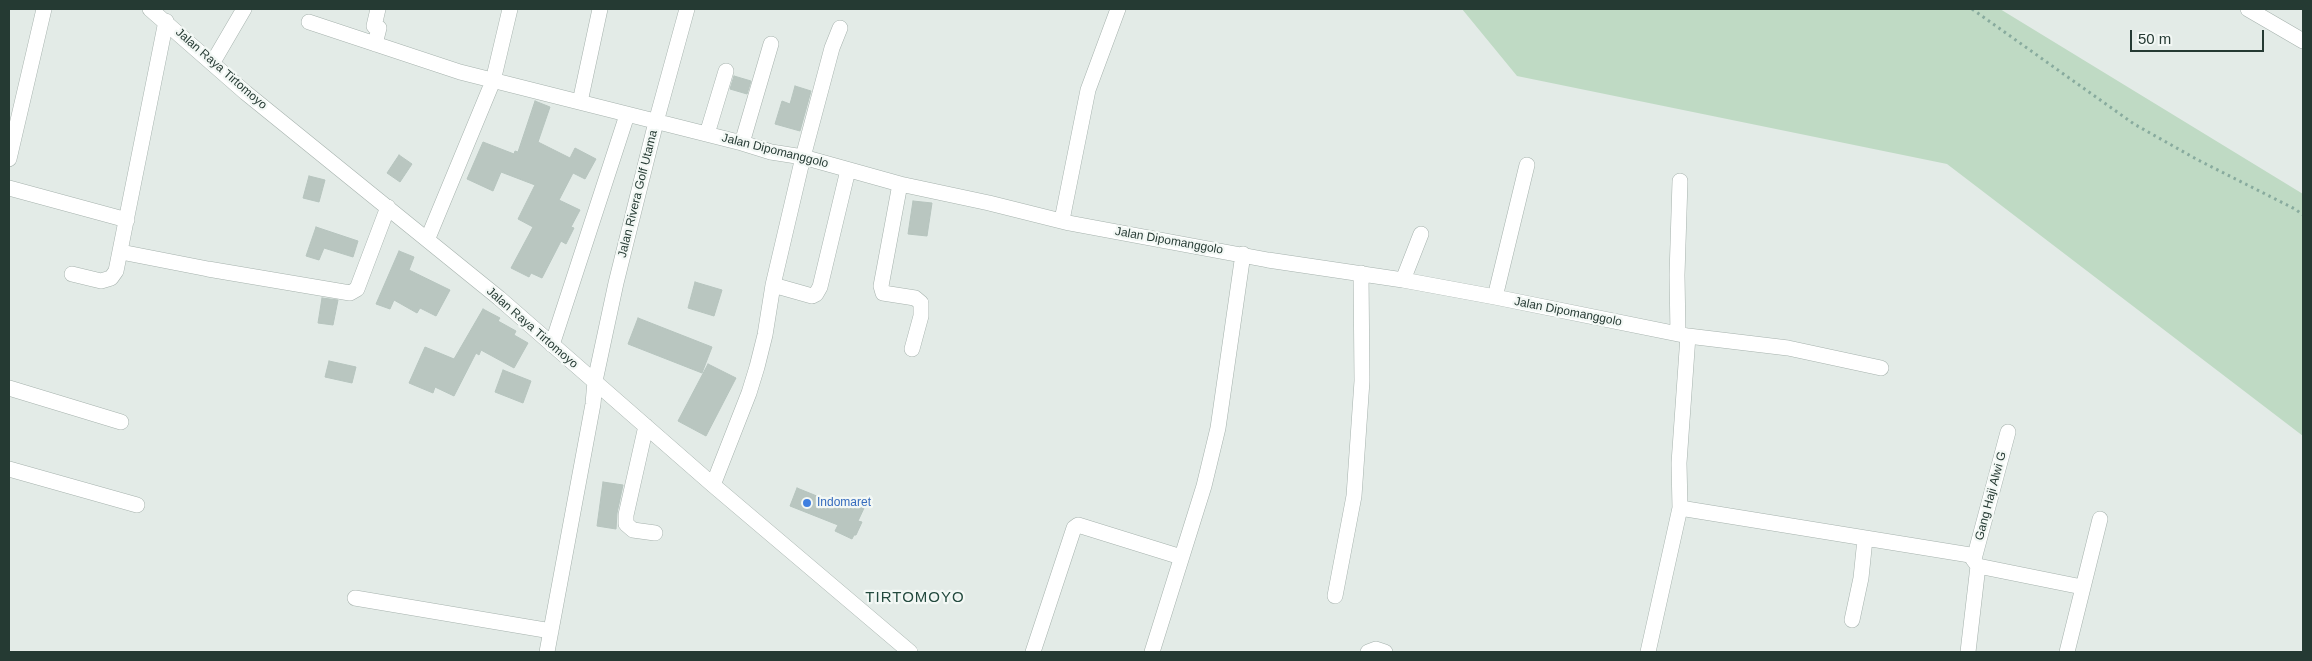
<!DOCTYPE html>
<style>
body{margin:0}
#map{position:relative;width:2312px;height:661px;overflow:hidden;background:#e3ebe7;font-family:Helvetica,sans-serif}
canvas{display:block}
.frame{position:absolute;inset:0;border:10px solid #253a33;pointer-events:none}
.scale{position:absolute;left:2130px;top:30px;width:134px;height:22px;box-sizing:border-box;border:2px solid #253a33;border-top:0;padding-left:6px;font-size:15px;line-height:18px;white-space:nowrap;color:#253a33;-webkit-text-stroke:4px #f3f8f5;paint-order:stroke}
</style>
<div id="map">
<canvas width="2312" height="661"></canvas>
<div class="frame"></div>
<div class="scale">50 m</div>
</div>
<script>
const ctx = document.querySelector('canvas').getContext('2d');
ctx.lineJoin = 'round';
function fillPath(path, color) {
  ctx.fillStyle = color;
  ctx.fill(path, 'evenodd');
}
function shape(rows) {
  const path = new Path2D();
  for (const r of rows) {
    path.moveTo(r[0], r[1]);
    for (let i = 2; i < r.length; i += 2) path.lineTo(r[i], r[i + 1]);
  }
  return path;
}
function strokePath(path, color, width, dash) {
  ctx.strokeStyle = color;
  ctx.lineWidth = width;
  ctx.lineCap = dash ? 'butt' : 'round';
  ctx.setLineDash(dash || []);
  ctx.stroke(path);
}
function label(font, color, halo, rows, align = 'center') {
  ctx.font = font + ' Helvetica,sans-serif';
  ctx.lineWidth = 4.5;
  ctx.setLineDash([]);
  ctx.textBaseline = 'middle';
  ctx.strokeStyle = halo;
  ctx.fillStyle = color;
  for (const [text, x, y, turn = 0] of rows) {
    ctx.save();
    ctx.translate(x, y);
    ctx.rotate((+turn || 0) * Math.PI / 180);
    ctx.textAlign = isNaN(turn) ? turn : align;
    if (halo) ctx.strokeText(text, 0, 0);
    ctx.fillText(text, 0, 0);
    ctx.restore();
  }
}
fillPath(shape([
 [1462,9,2000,9,2303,194,2303,436,1947,164,1517,76]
]), '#bfdac4');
const building = shape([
 [734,76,751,81,747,94,730,89,734,76],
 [795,86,811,91,800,131,775,124,782,101,790,104,795,86],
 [535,101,550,107,538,142,570,158,575,148,596,159,585,179,573,173,559,200,580,210,571,227,574,228,566,244,561,241,542,278,531,273,529,277,511,268,533,227,518,219,535,185,501,172,493,191,467,179,483,142,514,154,515,151,518,152,535,101],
 [399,155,412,164,400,182,387,173,399,155],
 [309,176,325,180,319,202,303,198,309,176],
 [913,201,932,203,927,236,908,234,913,201],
 [316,227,358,241,353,257,324,248,319,260,306,256,316,227],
 [399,251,414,257,409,270,450,290,436,316,420,308,417,313,394,300,390,309,376,304,399,251],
 [695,282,722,290,714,316,688,308,695,282],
 [322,298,338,300,333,325,318,323,322,298],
 [483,309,500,318,498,321,516,331,514,335,528,343,514,368,481,350,479,355,476,353,454,396,435,387,433,393,409,383,425,347,454,359,483,309],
 [638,318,712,347,702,373,628,344,638,318],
 [329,361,356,367,352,383,325,377,329,361],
 [708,364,736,378,706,436,678,421,708,364],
 [503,370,531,381,523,403,495,392,503,370],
 [603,482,623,485,617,513,616,529,597,526,603,482],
 [797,488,844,507,848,499,865,506,858,521,862,522,856,535,854,535,852,539,835,531,838,525,790,506,797,488]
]);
fillPath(building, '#b9c6c0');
strokePath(building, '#b6c4be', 1);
const minor = shape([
 [150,9,246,93,499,298,713,485,910,652],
 [2248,9,2303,41],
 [309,22,460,72,742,143,771,152,803,157,900,184,989,203,1069,223,1268,260,1403,280,1495,297,1688,336,1788,348,1881,368],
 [375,44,379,28,374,26,378,9],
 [213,62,244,9],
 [580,102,600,9],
 [707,134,726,71],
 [742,143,771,44],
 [9,159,44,9],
 [900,184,881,286,883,293,915,298,921,303,921,316,912,349],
 [9,188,127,220],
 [1062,220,1088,90,1118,9],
 [428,238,493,81,510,9],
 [121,252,208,269,350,293,357,289,388,207],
 [72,274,101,281,111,278,116,271,166,21],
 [1403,280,1421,234],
 [773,285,812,296,816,294,820,287,848,170],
 [1495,297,1527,165],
 [1678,334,1677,275,1680,181],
 [552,345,627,115],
 [9,388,121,422],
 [646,426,626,515,626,524,633,530,655,533],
 [9,469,137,505],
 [713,485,749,393,757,367,765,335,773,285,803,157,832,48,840,28],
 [1680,508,1970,555,1978,566,1968,652],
 [1974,559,2008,432],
 [1978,566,2082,587],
 [1335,596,1354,496,1362,381,1361,273],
 [355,598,551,631],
 [1852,620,1861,578,1865,539],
 [547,652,593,404,595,381,616,283,656,122,687,9],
 [1033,652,1074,528,1078,525,1181,557],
 [1152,652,1204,486,1218,428,1243,254],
 [1368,652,1376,649,1385,652],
 [1648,652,1680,508,1679,463,1688,336],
 [2067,652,2100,519]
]);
strokePath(minor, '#a6b2ad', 16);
strokePath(shape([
 [1972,9,2134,124,2198,160,2295,209,2303,215]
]), '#88ab9e', 3, [2.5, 4]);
strokePath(minor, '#fff', 15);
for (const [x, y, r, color] of [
 [807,503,5,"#3f7fe0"]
]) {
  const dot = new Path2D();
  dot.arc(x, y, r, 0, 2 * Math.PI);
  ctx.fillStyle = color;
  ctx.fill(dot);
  strokePath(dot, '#f3f8f5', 2);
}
label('12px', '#253a33', '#f3f8f5', [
 ["Jalan Raya Tirtomoyo",221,69,41],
 ["Jalan Dipomanggolo",775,151,14],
 ["Jalan Rivera Golf Utama",638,194,-76],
 ["Jalan Dipomanggolo",1169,241,10],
 ["Jalan Dipomanggolo",1568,312,11],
 ["Jalan Raya Tirtomoyo",532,328,41],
 ["Gang Haji Alwi G",1991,496,-75]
]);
label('12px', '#366cbe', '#f3f8f5', [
 ["Indomaret",817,503]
], 'left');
ctx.letterSpacing = '1px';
label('15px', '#234a3e', '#f3f8f5', [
 ["TIRTOMOYO",915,598]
]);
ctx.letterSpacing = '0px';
</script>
